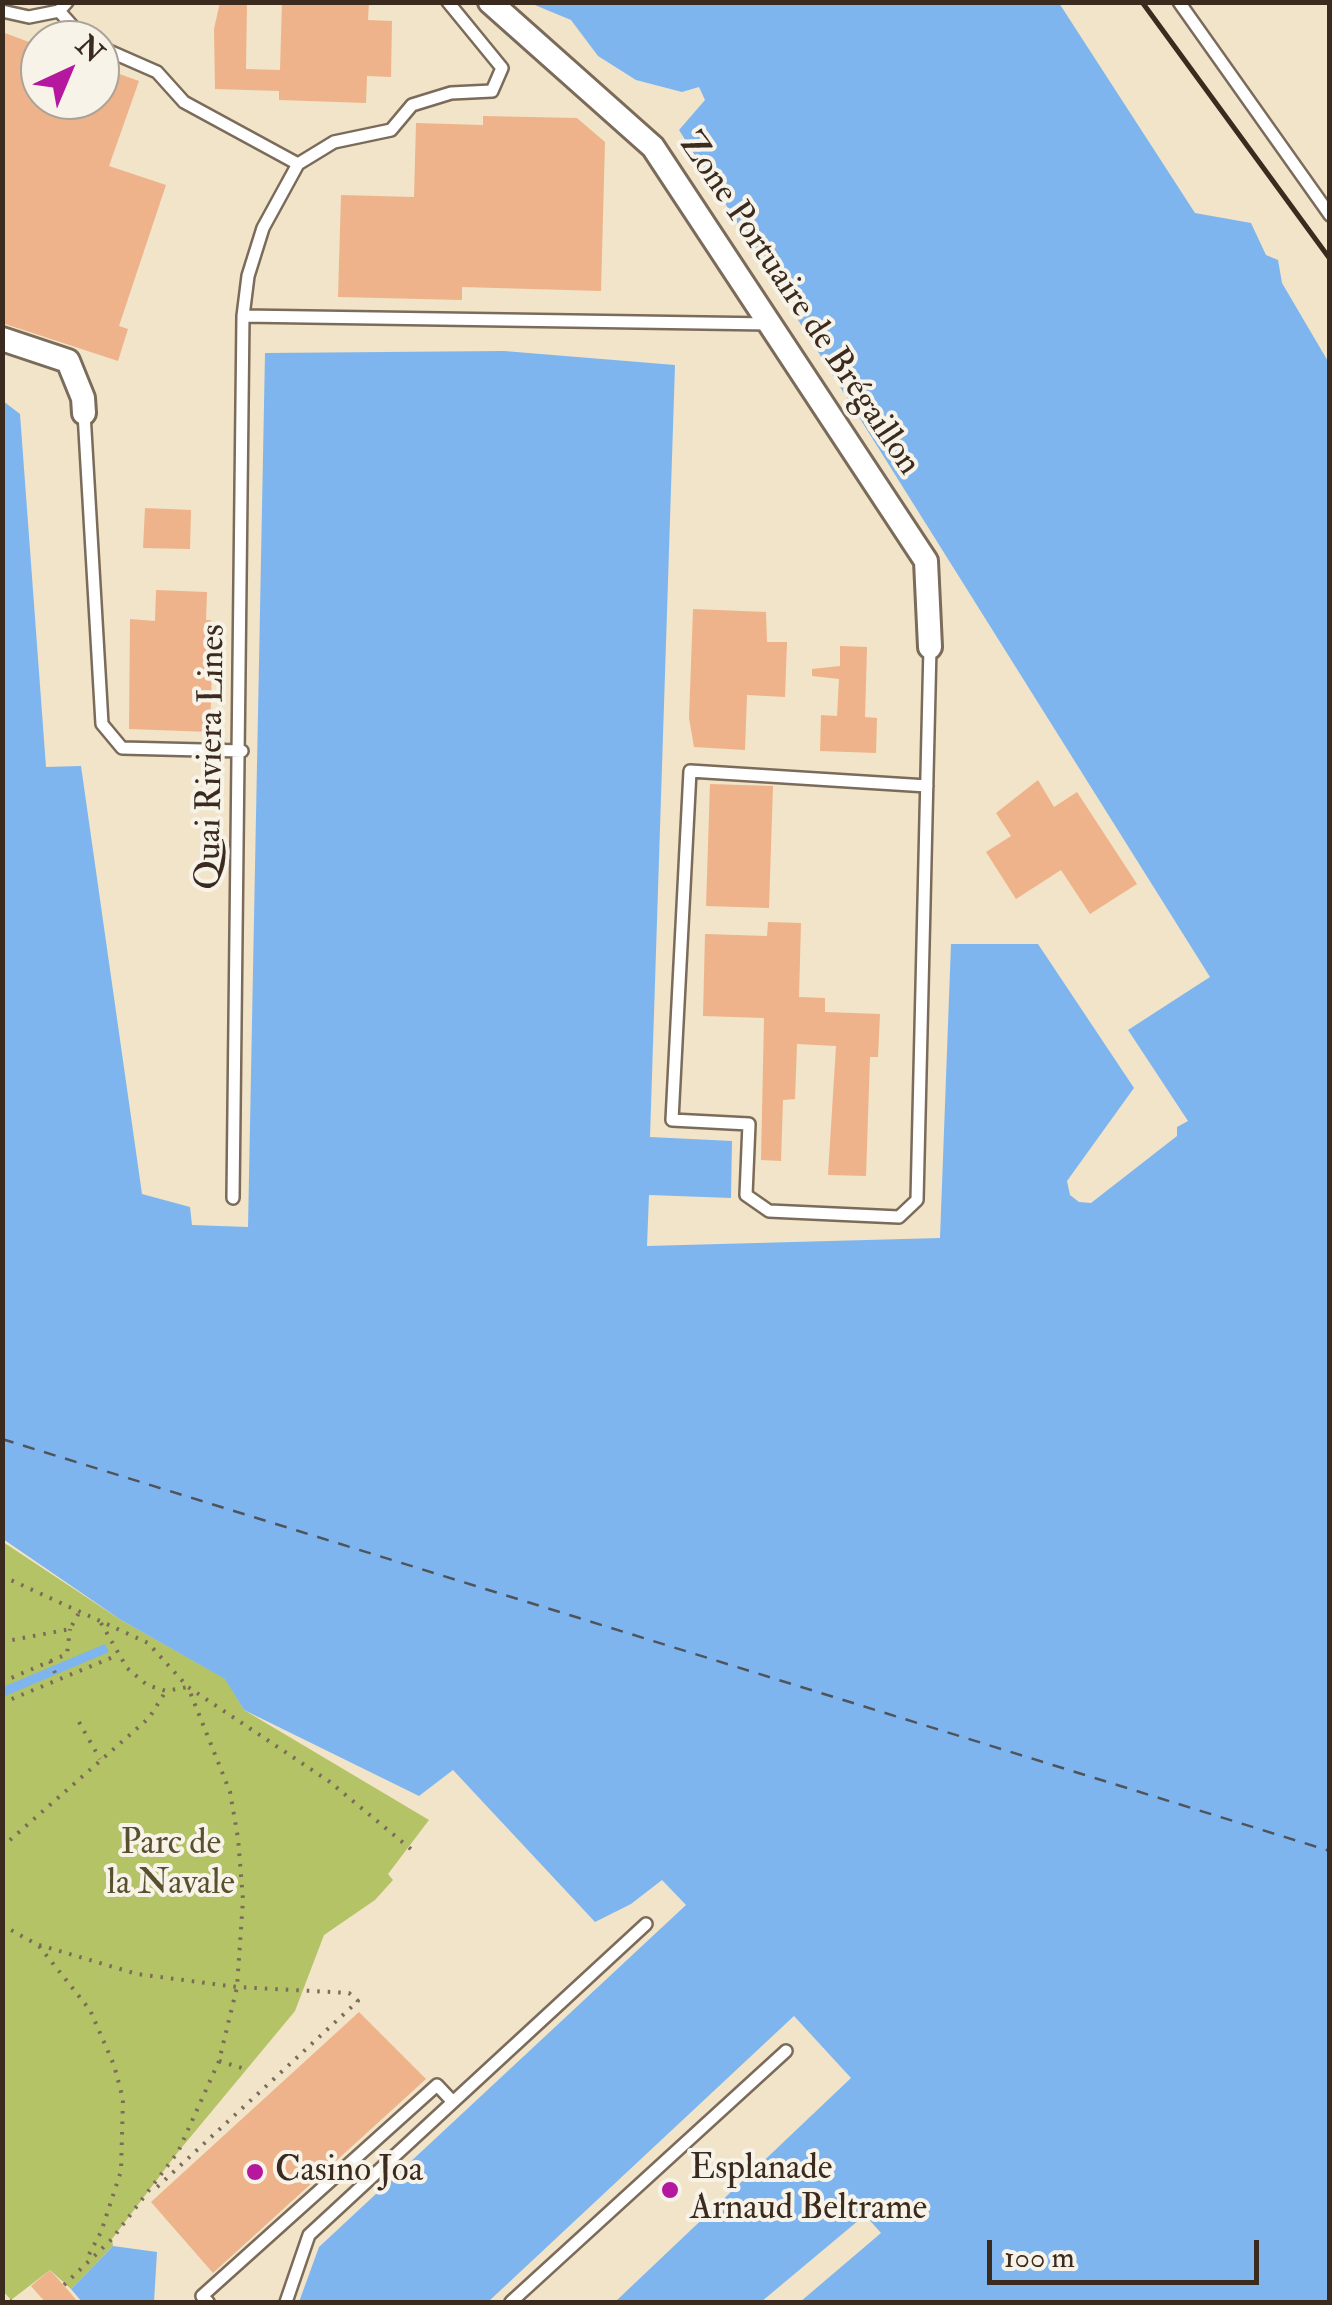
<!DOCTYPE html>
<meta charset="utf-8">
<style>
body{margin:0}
#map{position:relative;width:1332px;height:2305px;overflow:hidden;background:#f1e4c9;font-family:"IM FELL Double Pica",serif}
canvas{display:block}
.frame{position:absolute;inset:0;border:5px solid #3b2a1e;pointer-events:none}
.north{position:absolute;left:20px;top:20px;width:100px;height:100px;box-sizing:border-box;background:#f7f3e8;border:2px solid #aca397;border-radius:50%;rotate:44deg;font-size:28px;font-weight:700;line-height:40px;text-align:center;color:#3b2a1e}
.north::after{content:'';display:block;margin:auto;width:35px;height:45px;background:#b5179e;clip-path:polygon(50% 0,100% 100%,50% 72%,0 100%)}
.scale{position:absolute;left:987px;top:2240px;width:272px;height:45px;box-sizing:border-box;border:5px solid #3b2a1e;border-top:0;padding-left:12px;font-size:30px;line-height:35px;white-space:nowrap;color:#3b2a1e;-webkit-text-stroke:8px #f7f3e8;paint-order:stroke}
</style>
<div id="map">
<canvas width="1332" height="2305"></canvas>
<div class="frame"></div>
<div class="north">N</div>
<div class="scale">100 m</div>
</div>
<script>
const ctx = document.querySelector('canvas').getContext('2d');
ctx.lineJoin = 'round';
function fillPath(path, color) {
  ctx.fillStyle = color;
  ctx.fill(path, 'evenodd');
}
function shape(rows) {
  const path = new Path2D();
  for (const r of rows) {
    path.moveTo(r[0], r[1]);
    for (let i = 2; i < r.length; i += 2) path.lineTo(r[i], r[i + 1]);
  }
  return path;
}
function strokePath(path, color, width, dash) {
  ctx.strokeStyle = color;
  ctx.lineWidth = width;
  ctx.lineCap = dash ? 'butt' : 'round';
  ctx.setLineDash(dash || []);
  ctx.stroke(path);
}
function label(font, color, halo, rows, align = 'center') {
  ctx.font = font + ' "IM FELL Double Pica",serif';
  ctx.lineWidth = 8;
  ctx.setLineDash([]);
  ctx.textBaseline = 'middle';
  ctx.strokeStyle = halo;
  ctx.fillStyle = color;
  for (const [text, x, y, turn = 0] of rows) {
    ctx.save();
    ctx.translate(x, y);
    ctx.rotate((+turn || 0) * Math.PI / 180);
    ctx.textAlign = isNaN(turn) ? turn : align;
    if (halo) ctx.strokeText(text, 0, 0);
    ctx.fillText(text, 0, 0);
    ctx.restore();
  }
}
fillPath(shape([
 [3,1542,121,1620,226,1679,244,1710,429,1820,388,1874,393,1880,375,1900,324,1935,295,2011,178,2152,112,2239,113,2246,71,2289,50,2270,11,2300,3,2291]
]), '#b4c365');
fillPath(shape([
 [530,3,1059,3,1195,213,1251,223,1266,255,1278,260,1282,283,1329,363,1329,2302,800,2302,881,2233,865,2215,761,2302,615,2302,851,2078,794,2016,488,2302,299,2302,319,2247,686,1905,662,1880,631,1904,595,1922,453,1770,419,1796,244,1710,225,1679,121,1620,3,1539,3,401,20,414,46,767,81,766,142,1194,190,1207,192,1225,248,1227,265,353,504,351,675,365,650,1137,732,1141,731,1198,649,1195,647,1246,940,1238,951,944,1038,944,1134,1088,1067,1181,1070,1195,1079,1202,1091,1203,1177,1136,1177,1127,1188,1121,1128,1030,1210,977,679,130,705,100,699,87,682,92,636,80,598,56,571,20],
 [105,1644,109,1652,3,1697,3,1687],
 [113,2246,157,2252,154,2302,82,2302,71,2289]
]), '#7fb5ee');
strokePath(shape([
 [2,1439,1330,1851]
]), '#4f545c', 2.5, [12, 10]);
fillPath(shape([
 [220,2,247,2,246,69,280,70,282,2,369,2,368,20,392,21,391,77,367,76,366,103,279,100,279,91,215,89,214,29],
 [2,32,40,46,40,100,100,100,100,67,139,81,109,166,166,185,119,326,128,329,118,361,2,323],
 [483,116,577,118,605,142,601,291,462,287,462,300,338,297,341,195,414,197,416,123,483,125],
 [145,508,191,510,190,549,143,548],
 [156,590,207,592,206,620,211,620,213,637,210,732,129,729,130,619,155,621],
 [693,609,766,612,767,642,787,642,785,697,747,695,745,750,694,747,689,718],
 [840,646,867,647,865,717,877,718,876,753,820,751,821,715,837,716,839,679,812,676,812,669,840,666],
 [1038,780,1054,807,1077,792,1137,884,1090,914,1061,870,1016,899,986,852,1011,836,996,813],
 [710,784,773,786,769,908,706,906],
 [768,922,801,923,799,997,825,998,825,1012,880,1014,878,1057,870,1057,866,1176,828,1175,836,1046,797,1044,795,1099,783,1100,781,1161,761,1160,764,1018,703,1016,705,934,767,936],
 [359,2012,426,2079,213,2273,151,2202],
 [50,2270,67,2289,78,2302,45,2302,31,2286]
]), '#eeb38a');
const service = shape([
 [1179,2,1330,215],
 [2,11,29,17,59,11,67,2],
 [59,11,85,40],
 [100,47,157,72,184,102,298,164,263,228,248,276,243,316,233,1198],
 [298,164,334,142,391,130,412,105,451,93,492,91,502,68,448,2],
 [243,316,769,324],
 [84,413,102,724,122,748,242,751],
 [927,786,690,771,672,1120,749,1124,746,1195,769,1211,899,1217,917,1200,930,647],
 [208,2302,202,2296,437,2085,453,2102,646,1924],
 [286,2302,309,2235,453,2102],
 [511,2302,786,2051]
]);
const minor = shape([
 [490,2,653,147,926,561,930,647],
 [2,339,68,361,83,398,84,413]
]);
strokePath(service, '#7b6b5a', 16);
strokePath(minor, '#7b6b5a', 28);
strokePath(shape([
 [2,1576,148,1643,188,1687,330,1782,412,1850],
 [101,1623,127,1668,147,1685,166,1691,188,1687],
 [2,1642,70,1629,80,1611],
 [50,1661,58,1680],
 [2,1682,67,1654,70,1629],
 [2,1703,118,1655],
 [79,1722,100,1759],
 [2,1847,149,1718,166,1691],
 [2,1925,36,1944,137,1974,237,1987,349,1993,358,2001,155,2189],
 [39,1946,90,2010,114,2065,123,2099,121,2171,101,2232,86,2260],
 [219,2061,242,2068],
 [64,2285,112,2239,178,2152,219,2061,237,1987,243,1900,238,1838,230,1792,188,1687],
 [2,2293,11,2302],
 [44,2302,45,2302]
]), '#7b6b5a', 4, [2.5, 8]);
strokePath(service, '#fff', 11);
strokePath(minor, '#fff', 22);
strokePath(shape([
 [1142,2,1330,259]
]), '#3b2a1e', 5);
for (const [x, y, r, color] of [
 [255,2172,10,"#b5179e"],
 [670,2190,10,"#b5179e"]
]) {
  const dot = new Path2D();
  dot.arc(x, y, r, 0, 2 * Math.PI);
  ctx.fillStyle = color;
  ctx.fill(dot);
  strokePath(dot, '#f7f3e8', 4);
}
label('35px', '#3b2a1e', '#f7f3e8', [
 ["Zone Portuaire de Brégaillon",798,305,56],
 ["Quai Riviera Lines",213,757,-89]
]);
label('35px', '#595030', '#f7f3e8', [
 ["Parc de",171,1845],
 ["la Navale",171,1885]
]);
label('35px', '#3b2a1e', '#f7f3e8', [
 ["Esplanade",690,2170],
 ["Arnaud Beltrame",690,2210],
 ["Casino Joa",275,2172]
], 'left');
</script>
